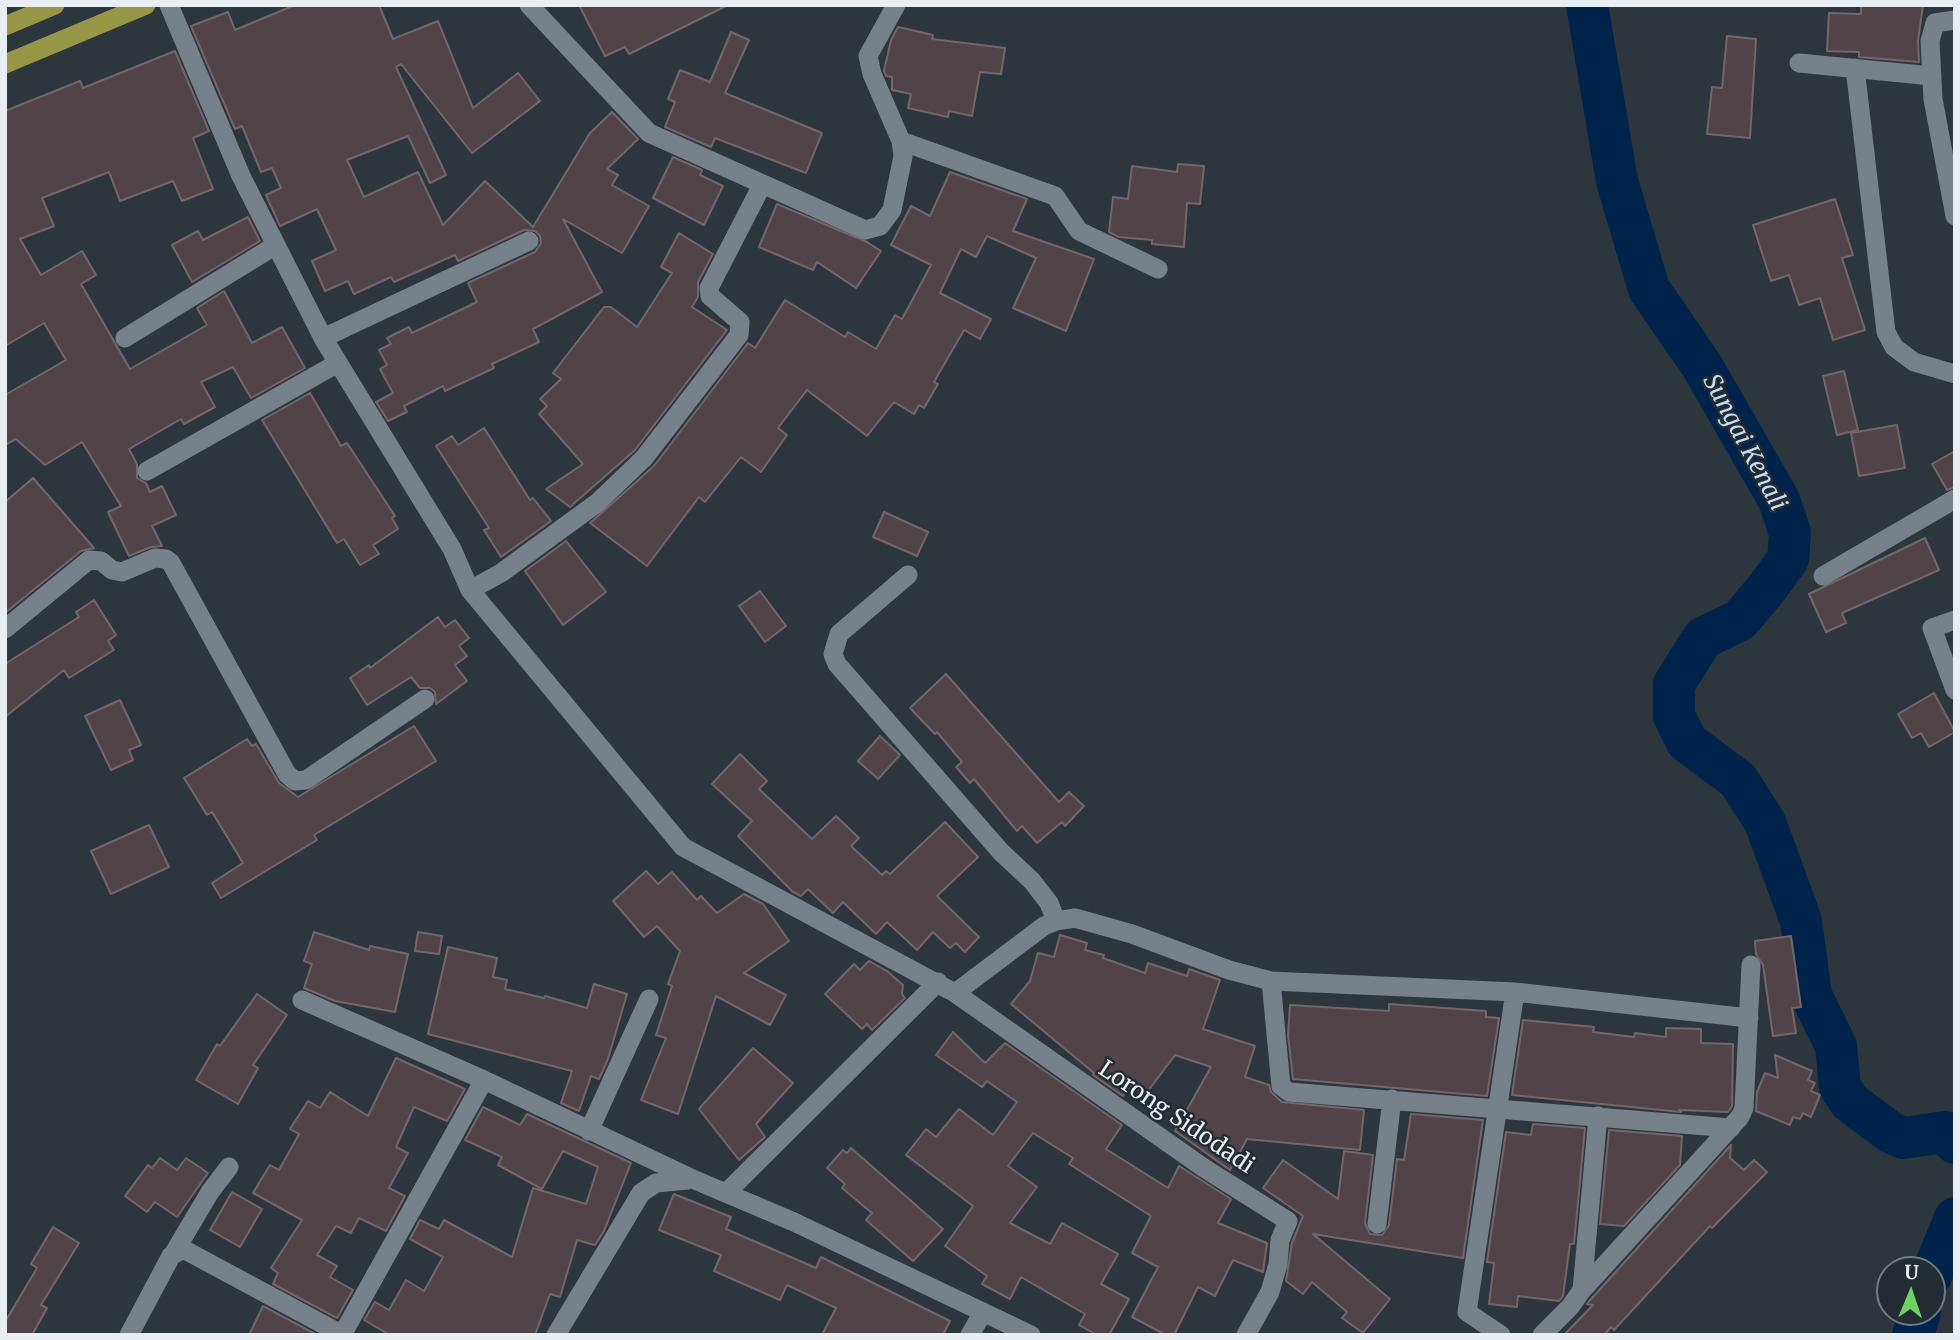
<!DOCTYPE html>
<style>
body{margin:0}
#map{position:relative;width:1960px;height:1340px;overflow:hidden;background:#2e363d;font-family:Merriweather,serif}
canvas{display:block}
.frame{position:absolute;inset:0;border:7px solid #e9eef3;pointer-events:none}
.north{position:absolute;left:1876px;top:1256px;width:70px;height:70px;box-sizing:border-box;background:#242c33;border:2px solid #737a80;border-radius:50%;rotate:2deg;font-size:19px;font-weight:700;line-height:28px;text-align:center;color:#e9eef3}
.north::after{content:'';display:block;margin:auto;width:24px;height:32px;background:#6cd362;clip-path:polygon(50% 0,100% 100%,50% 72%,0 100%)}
</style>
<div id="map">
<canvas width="1960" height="1340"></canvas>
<div class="frame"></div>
<div class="north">U</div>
</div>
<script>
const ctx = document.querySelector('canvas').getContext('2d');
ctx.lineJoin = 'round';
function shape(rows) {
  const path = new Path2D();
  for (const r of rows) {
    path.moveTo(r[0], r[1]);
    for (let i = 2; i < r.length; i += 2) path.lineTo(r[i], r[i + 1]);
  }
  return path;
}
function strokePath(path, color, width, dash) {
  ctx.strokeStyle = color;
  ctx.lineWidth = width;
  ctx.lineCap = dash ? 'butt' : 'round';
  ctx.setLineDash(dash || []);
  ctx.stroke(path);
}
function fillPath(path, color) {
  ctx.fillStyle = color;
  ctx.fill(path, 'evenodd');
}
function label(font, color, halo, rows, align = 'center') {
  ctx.font = font + ' Merriweather,serif';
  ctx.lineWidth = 5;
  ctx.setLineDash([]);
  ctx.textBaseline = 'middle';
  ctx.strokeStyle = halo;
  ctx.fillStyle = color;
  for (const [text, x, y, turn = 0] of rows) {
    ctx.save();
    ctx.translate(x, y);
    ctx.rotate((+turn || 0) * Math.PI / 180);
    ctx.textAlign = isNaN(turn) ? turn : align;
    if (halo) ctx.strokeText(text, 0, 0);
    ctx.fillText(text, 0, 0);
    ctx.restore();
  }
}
strokePath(shape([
 [1587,5,1617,181,1649,289,1702,366,1779,500,1790,533,1788,559,1767,588,1740,620,1703,638,1674,684,1674,716,1687,742,1738,780,1765,822,1801,921,1811,995,1836,1046,1840,1087,1850,1102,1890,1132,1903,1138,1945,1132,1955,1143],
 [1932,1274,1955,1218],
 [1913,1335,1920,1312]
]), '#00234b', 42);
const building = shape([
 [295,5,379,5,393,39,438,21,473,108,518,73,540,101,472,153,401,64,396,67,446,175,430,183,408,136,347,160,364,197,418,172,443,225,485,181,533,227,590,133,612,112,638,139,607,169,618,175,612,185,649,206,622,253,563,219,602,292,533,329,539,342,492,364,494,368,445,391,443,386,404,406,407,412,388,421,376,402,393,393,380,369,387,365,379,350,391,344,387,338,409,327,412,333,477,302,468,283,535,252,541,243,540,236,535,231,524,230,458,261,455,255,394,282,391,277,354,294,348,281,325,291,312,261,336,250,317,209,280,226,266,195,281,188,272,168,261,172,242,126,235,129,191,26,228,12,235,30,295,5],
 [579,5,728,5,629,54,625,47,605,56,579,5],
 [1861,5,1923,5,1918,41,1919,62,1859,57,1859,52,1827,51,1829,13,1861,14,1861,5],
 [898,27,933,35,932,39,1005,48,1001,74,980,72,972,116,949,111,948,117,908,108,911,94,892,90,892,77,886,76,884,71,891,40,898,27],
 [731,32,749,40,725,93,822,133,806,173,715,138,711,147,665,127,675,102,668,99,680,70,710,82,731,32],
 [1727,36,1756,39,1750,138,1707,134,1712,87,1722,88,1727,36],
 [175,51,209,131,193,138,213,189,182,201,173,181,120,201,109,172,42,198,54,226,20,239,41,275,82,251,96,275,81,284,130,369,207,325,197,308,224,291,252,343,282,327,305,368,251,398,233,367,201,382,215,407,184,424,181,419,129,449,137,464,137,478,146,483,150,492,162,486,176,515,152,526,162,546,151,547,129,556,108,512,121,506,82,442,45,465,16,439,5,445,5,395,66,360,44,323,5,346,5,111,80,81,83,88,175,51],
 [673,157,702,170,700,175,723,186,704,225,653,198,673,157],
 [1178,164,1204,166,1200,204,1187,203,1184,247,1152,244,1152,240,1119,237,1109,232,1113,197,1128,199,1132,166,1177,172,1178,164],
 [950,172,1027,199,1013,231,1094,259,1066,331,1013,308,1036,258,987,236,976,257,961,249,940,293,991,319,980,339,964,330,934,382,938,384,924,408,919,405,914,414,894,402,867,436,807,390,778,428,787,435,761,472,741,457,705,502,699,497,647,566,590,523,654,466,748,343,755,348,785,300,845,337,848,332,876,349,895,315,902,319,931,265,891,245,911,206,930,216,950,172],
 [1835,199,1853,255,1842,258,1865,330,1833,340,1820,298,1799,305,1789,275,1771,281,1753,225,1835,199],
 [777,204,867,242,881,251,856,288,817,262,813,270,759,247,777,204],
 [248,217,260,241,192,282,172,245,198,231,203,240,248,217],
 [679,233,713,254,698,282,698,297,692,307,727,330,635,450,570,507,546,489,583,464,539,414,547,406,540,399,561,379,553,373,604,307,611,307,637,327,672,273,661,267,679,233],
 [1844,371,1858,430,1837,435,1823,376,1844,371],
 [310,393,341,446,347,443,395,516,392,518,398,529,373,545,379,554,360,565,344,539,337,543,262,420,310,393],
 [1897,425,1905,468,1859,476,1851,433,1897,425],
 [484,428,530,500,533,498,551,521,501,557,484,530,489,528,436,446,452,436,458,445,484,428],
 [1955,451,1955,487,1947,490,1932,464,1955,451],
 [33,478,94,548,81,551,5,613,5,502,33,478],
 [884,512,928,532,917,556,873,537,884,512],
 [1925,538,1939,570,1842,613,1846,623,1826,632,1809,594,1925,538],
 [566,541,606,592,563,625,525,571,566,541],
 [760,591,786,626,765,642,739,606,760,591],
 [94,600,116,635,108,641,114,650,69,678,64,670,5,717,5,664,79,617,76,612,94,600],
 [438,617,445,627,455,620,469,638,459,646,467,656,455,665,467,681,436,704,435,692,430,688,420,688,411,677,367,705,350,678,369,665,370,668,438,617],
 [946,674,1059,802,1069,792,1084,806,1065,826,1062,822,1037,843,1022,826,1017,831,974,779,970,783,956,767,962,762,937,732,935,734,910,708,946,674],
 [1934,693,1955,732,1929,747,1921,733,1912,738,1898,714,1934,693],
 [120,700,141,745,129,750,133,760,111,770,85,716,120,700],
 [414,726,436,761,314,835,317,840,221,898,212,883,243,863,212,812,207,815,184,778,247,739,252,746,256,744,279,783,298,797,414,726],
 [880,736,900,755,878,779,858,761,880,736],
 [740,754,767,781,759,789,812,839,836,816,859,838,851,846,882,875,886,871,890,874,945,822,978,857,937,896,979,937,965,952,956,943,950,948,933,932,917,950,887,922,876,934,843,902,833,913,808,889,801,896,793,892,738,836,752,821,712,784,740,754],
 [149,825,169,867,111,894,91,851,149,825],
 [646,871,658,884,672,872,697,900,701,896,717,913,744,894,763,904,789,941,744,973,786,995,770,1025,716,996,678,1114,641,1100,666,1038,656,1035,672,986,668,984,680,951,657,926,644,937,613,901,646,871],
 [314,932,369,950,370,946,408,954,395,1012,335,1001,304,988,312,964,304,961,314,932],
 [418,932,442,936,439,954,415,951,418,932],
 [1060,935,1087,943,1085,950,1104,955,1103,958,1145,973,1148,963,1187,976,1189,969,1220,980,1203,1029,1255,1046,1245,1077,1269,1085,1271,1092,1282,1102,1364,1110,1360,1150,1247,1139,1230,1170,1175,1131,1211,1067,1175,1055,1145,1095,1131,1084,1123,1096,1093,1075,1094,1073,1011,1004,1030,981,1038,953,1054,957,1060,935],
 [1791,936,1801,1007,1792,1008,1796,1033,1773,1036,1763,965,1756,954,1755,941,1791,936],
 [448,947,497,958,493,977,507,980,505,989,544,998,545,996,587,1008,594,984,627,994,608,1059,599,1079,591,1076,579,1111,561,1103,572,1071,428,1034,448,947],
 [869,961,887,971,903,985,902,994,905,998,872,1030,867,1024,862,1029,825,994,854,964,860,970,869,961],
 [257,994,287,1015,253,1065,258,1068,238,1104,196,1080,217,1044,220,1046,257,994],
 [1389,1004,1486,1011,1486,1017,1499,1018,1487,1096,1293,1079,1288,1035,1290,1005,1389,1011,1389,1004],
 [1523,1020,1594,1027,1593,1032,1634,1037,1635,1033,1666,1037,1666,1028,1701,1029,1701,1043,1733,1044,1732,1106,1728,1112,1679,1110,1681,1112,1512,1095,1523,1020],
 [953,1032,985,1063,1005,1043,1122,1125,1106,1149,1168,1188,1179,1166,1231,1199,1218,1223,1267,1243,1263,1272,1233,1260,1215,1296,1198,1287,1174,1335,1166,1335,1132,1317,1158,1267,1132,1253,1151,1216,1069,1164,1073,1158,1033,1133,1008,1166,1037,1187,1010,1223,1050,1244,1062,1223,1118,1254,1101,1284,1129,1299,1109,1335,1097,1335,1079,1325,1085,1314,1021,1277,1010,1299,982,1284,987,1276,945,1246,973,1206,906,1155,926,1129,936,1137,959,1109,993,1135,1017,1102,987,1081,982,1087,936,1055,953,1032],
 [753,1048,793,1083,756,1124,765,1137,739,1160,699,1109,753,1048],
 [1775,1055,1812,1071,1808,1080,1815,1083,1811,1091,1820,1095,1811,1117,1803,1113,1800,1119,1793,1117,1790,1125,1756,1111,1757,1092,1765,1073,1778,1078,1775,1055],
 [396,1058,465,1089,447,1121,414,1107,396,1147,408,1153,389,1188,405,1196,386,1231,359,1218,351,1233,336,1226,317,1255,337,1266,330,1277,353,1290,337,1318,273,1284,278,1273,271,1268,302,1220,253,1193,270,1165,279,1170,299,1134,290,1129,308,1101,320,1108,330,1092,368,1116,396,1058],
 [483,1107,520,1125,527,1114,631,1163,604,1231,595,1245,577,1240,560,1297,550,1294,535,1335,390,1335,364,1320,375,1302,389,1310,406,1280,424,1291,443,1257,410,1239,420,1220,439,1229,444,1220,512,1257,533,1188,586,1204,598,1167,563,1151,542,1189,498,1165,502,1157,465,1140,483,1107],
 [1411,1114,1483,1120,1463,1258,1313,1234,1390,1299,1363,1333,1342,1318,1347,1312,1312,1282,1303,1294,1286,1281,1292,1243,1303,1216,1263,1188,1283,1160,1338,1199,1344,1151,1373,1155,1365,1223,1370,1234,1382,1235,1389,1225,1397,1159,1404,1160,1411,1114],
 [1533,1124,1585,1128,1574,1244,1570,1244,1563,1296,1559,1301,1518,1296,1517,1307,1489,1304,1494,1263,1487,1262,1506,1132,1531,1135,1533,1124],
 [1609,1130,1682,1136,1680,1165,1624,1226,1600,1224,1609,1130],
 [1731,1145,1730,1158,1744,1170,1754,1160,1767,1172,1712,1228,1710,1226,1614,1330,1611,1327,1604,1335,1564,1335,1593,1305,1587,1304,1592,1298,1731,1145],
 [851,1148,943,1229,913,1261,866,1220,872,1213,842,1188,845,1184,827,1168,843,1150,847,1153,851,1148],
 [160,1158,177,1170,186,1158,208,1173,177,1217,155,1202,147,1212,125,1196,148,1165,152,1168,160,1158],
 [232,1192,262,1209,240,1247,210,1230,232,1192],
 [674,1194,731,1217,726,1229,816,1268,821,1257,950,1321,943,1335,822,1335,836,1308,787,1285,780,1300,714,1271,721,1255,659,1230,674,1194],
 [53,1227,79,1243,41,1305,47,1308,32,1335,5,1335,5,1322,37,1268,31,1264,53,1227],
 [263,1306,317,1335,249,1335,263,1306]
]);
fillPath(building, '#504448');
strokePath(building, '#73666a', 2);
strokePath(shape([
 [169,5,241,176,323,338,452,549,470,590,683,847,955,993,1204,1168,1288,1221,1280,1240,1278,1264,1270,1292,1246,1335],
 [529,5,649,133,865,230,880,226,892,210,903,156,901,141,872,74,868,56,896,5],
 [1955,20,1935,23,1930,41,1933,99,1955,216],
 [1799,63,1932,76],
 [1855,68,1886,332,1894,347,1914,362,1955,374],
 [901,141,1055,196,1079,231,1158,269],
 [125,338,276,245],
 [323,338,529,241],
 [147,471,338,363],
 [908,575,839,634,833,654,837,664,1001,852,1032,881,1049,903,1056,921],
 [1823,576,1955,499],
 [470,590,501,573,597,503,644,458,739,335,740,322,710,296,709,288,762,185],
 [1955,620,1932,628,1955,690],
 [5,629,89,560,101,561,112,570,122,572,155,558,166,559,171,563,287,774,295,781,306,780,425,699],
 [1271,981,1281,1086,1289,1092,1731,1128],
 [955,993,1044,926,1056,921,1075,918,1132,934,1229,970,1271,981,1515,992,1749,1018],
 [302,1000,484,1080,695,1180,794,1222,1031,1335],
 [589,1131,649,999],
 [727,1192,938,982],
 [1377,1224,1392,1099],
 [175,1251,210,1192,229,1167],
 [1582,1290,1598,1116],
 [129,1335,171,1256,183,1249,343,1335],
 [342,1335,484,1080],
 [556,1335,641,1193,656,1183,688,1180],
 [970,1335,983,1312],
 [1501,1335,1467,1312,1515,992],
 [1542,1335,1570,1307,1582,1290,1740,1117,1744,1108,1751,965]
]), '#778189', 19);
strokePath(shape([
 [5,26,55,5],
 [5,64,146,5]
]), '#979748', 19);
label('23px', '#e9eef3', '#242c33', [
 ["Lorong Sidodadi",1176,1118,34]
]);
label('italic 24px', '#c5dbf7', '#242c33', [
 ["Sungai Kenali",1744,443,62]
]);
</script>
